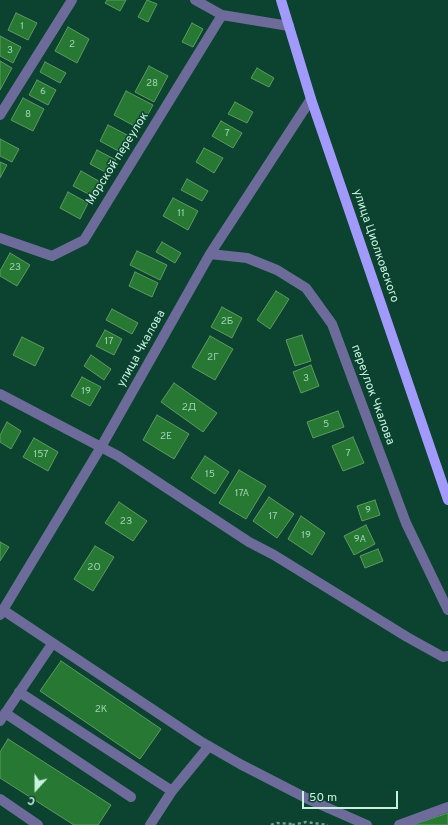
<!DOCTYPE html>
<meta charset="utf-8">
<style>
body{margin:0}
#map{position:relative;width:448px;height:825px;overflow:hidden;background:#0c4230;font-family:Overpass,sans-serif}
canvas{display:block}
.north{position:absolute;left:16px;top:769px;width:40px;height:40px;-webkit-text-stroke:3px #0c4230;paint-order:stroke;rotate:201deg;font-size:11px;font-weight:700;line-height:16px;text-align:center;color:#c6f2de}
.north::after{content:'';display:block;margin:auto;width:14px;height:18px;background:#c6f2de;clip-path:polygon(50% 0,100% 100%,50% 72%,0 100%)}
.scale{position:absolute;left:302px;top:791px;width:96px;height:18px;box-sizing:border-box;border:2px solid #c6f2de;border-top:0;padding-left:5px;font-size:12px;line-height:14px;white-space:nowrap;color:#c6f2de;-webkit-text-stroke:3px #0c4230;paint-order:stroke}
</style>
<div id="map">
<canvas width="448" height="825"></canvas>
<div class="north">С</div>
<div class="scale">50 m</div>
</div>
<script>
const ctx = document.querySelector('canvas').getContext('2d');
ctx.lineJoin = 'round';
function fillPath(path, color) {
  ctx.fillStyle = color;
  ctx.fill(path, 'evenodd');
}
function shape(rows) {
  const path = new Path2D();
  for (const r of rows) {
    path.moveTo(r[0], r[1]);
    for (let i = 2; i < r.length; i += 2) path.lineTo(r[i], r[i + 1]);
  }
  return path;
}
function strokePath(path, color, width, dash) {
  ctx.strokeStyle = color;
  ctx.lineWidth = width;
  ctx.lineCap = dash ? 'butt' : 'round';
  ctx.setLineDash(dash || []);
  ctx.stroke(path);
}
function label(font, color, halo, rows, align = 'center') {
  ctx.font = font + ' Overpass,sans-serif';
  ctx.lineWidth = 3;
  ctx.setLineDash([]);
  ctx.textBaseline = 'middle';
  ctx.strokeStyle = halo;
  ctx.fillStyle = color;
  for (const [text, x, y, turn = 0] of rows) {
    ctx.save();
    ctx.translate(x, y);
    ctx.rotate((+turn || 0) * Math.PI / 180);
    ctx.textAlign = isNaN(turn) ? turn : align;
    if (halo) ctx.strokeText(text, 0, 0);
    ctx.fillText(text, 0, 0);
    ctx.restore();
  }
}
const building = shape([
 [107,0,126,0,120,11,105,3,107,0],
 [147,0,157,4,148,22,138,17,147,0],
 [16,13,37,23,28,40,8,30,16,13],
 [192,23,203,29,193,47,182,42,192,23],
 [68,27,89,39,77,63,55,51,68,27],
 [0,36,21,47,13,63,0,56,0,36],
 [0,61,12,68,0,90,0,61],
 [45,62,66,73,60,83,40,72,45,62],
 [149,66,168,76,154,102,135,92,149,66],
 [257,68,274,78,269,87,251,78,257,68],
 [37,80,56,90,48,105,29,95,37,80],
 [126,91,153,105,140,129,114,115,126,91],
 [23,98,44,109,33,131,11,120,23,98],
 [235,102,253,112,247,123,228,114,235,102],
 [221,121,242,133,233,148,212,136,221,121],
 [108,125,131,137,122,153,100,141,108,125],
 [0,139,19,149,12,162,0,156,0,139],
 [204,148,223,158,214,173,196,162,204,148],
 [97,150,116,160,109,174,90,164,97,150],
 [0,162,7,165,0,178,0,162],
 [81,171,104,184,96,198,73,186,81,171],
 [187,179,208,191,202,201,181,190,187,179],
 [68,192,88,203,80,219,60,208,68,192],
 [173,198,198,211,188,230,163,216,173,198],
 [162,242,181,253,175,263,156,252,162,242],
 [137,251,167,265,160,280,130,265,137,251],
 [10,253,30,265,17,286,0,276,0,271,10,253],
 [135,272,158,283,152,297,129,286,135,272],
 [276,291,289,299,270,329,257,320,276,291],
 [222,307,242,318,232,338,211,327,222,307],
 [112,309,138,323,132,334,106,320,112,309],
 [105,330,122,339,114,355,96,346,105,330],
 [302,335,311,361,295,366,286,340,302,335],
 [210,336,233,349,215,380,192,367,210,336],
 [22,337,44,348,35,366,13,355,22,337],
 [91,355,111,369,104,380,84,366,91,355],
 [311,365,319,386,301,393,293,372,311,365],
 [82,377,101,387,90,406,71,396,82,377],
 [174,383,217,413,203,432,161,402,174,383],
 [338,411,344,427,313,438,307,422,338,411],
 [157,415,189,434,174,459,143,440,157,415],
 [7,422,21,431,11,449,0,442,0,435,7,422],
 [353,437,364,463,343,471,332,446,353,437],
 [34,438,58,452,48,471,23,457,34,438],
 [205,456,229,472,215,494,191,478,205,456],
 [239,470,266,486,246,519,219,503,239,470],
 [269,497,294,514,277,538,253,521,269,497],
 [375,500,380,515,362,521,357,506,375,500],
 [119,502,147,521,133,541,105,523,119,502],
 [301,516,325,533,312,555,288,539,301,516],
 [366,525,375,544,354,555,344,536,366,525],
 [0,542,9,547,0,561,0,542],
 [95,546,114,557,93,591,74,579,95,546],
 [378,549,383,561,365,568,360,556,378,549],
 [61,661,161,729,140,759,40,691,61,661],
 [8,739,111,805,98,825,74,825,0,778,0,752,8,739],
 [448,813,448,825,412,825,448,813]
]);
fillPath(building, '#277833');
strokePath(building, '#5d9a61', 1);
strokePath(shape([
 [271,825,277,823,292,824],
 [292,825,306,822,328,825]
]), '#6e9f8c', 2.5, [3, 3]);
strokePath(shape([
 [195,0,222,15,289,26],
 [0,115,72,0],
 [0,238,52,256,84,240,222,15],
 [210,254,247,258,277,270,306,288,332,324,406,523,448,610],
 [0,394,118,456,249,542,274,555,407,637,443,657,448,656],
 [3,610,200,741,240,764,310,800,367,825],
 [0,615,101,447,210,254,311,99],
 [19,692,172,791],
 [5,713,131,797],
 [0,721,52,644],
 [0,799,38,825],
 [150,825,172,791,209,746],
 [399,825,448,807]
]), '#6d6b9a', 10);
strokePath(shape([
 [281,0,311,99,448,500]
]), '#a29afb', 10);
label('10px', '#9ed4b3', null, [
 ["1",22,27],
 ["2",72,45],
 ["3",10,51],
 ["28",152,84],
 ["6",43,92],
 ["8",28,115],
 ["7",227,134],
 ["11",181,214],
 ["23",15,268],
 ["2Б",227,322],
 ["17",109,342],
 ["2Г",213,358],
 ["3",306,379],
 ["19",86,392],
 ["2Д",189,408],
 ["5",326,425],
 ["2Е",166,437],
 ["7",348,454],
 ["157",41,455],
 ["15",210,475],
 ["17А",242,494],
 ["9",368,511],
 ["17",273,517],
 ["2З",126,522],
 ["19",306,536],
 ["9А",360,540],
 ["2О",94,568],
 ["2К",101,710]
]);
label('12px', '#c6f2de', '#0c4230', [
 ["Морской переулок",118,159,-58],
 ["улица Циолковского",375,246,71],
 ["улица Чкалова",142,349,-61],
 ["переулок Чкалова",372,395,70]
]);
</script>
